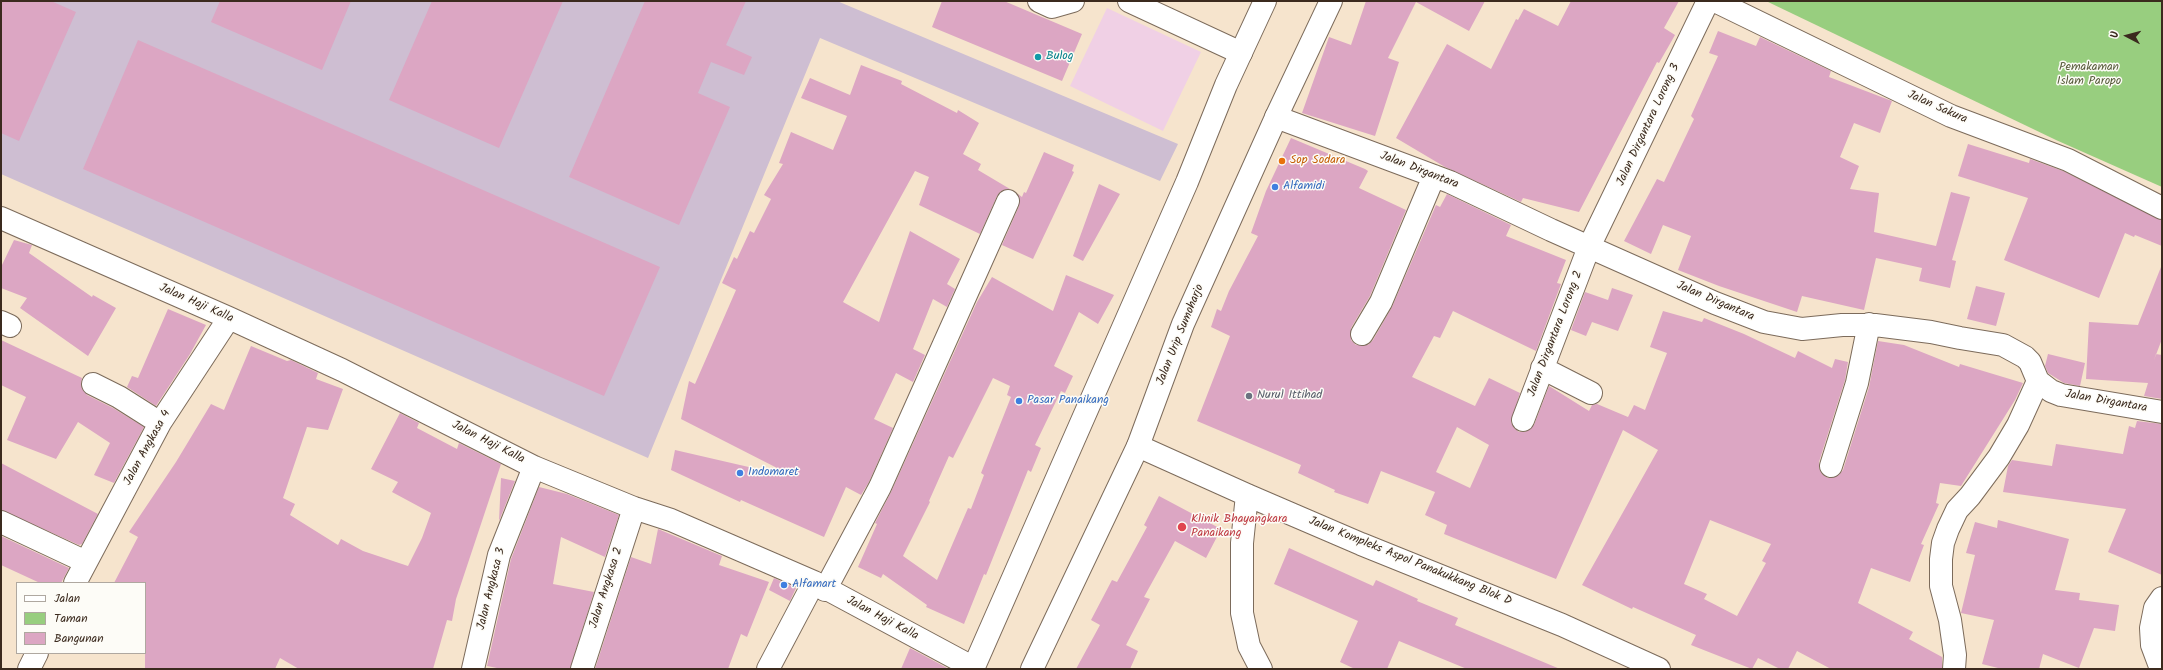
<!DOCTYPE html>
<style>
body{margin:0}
#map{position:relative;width:2163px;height:670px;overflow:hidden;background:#f6e4cd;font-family:Kalam,sans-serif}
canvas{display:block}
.frame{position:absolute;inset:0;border:2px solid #3b2a1e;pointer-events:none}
.legend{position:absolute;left:16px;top:582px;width:130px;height:72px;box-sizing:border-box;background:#fdfcf7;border:1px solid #afa8a0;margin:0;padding:5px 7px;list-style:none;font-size:12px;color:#3b2a1e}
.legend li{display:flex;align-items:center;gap:8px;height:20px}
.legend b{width:20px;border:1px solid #afa8a0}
.north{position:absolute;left:2107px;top:16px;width:40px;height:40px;-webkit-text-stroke:3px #fdfcf7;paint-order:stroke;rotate:276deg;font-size:11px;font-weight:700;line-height:16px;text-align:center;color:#3b2a1e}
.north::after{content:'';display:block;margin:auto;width:14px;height:18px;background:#3b2a1e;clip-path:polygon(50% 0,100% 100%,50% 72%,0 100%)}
</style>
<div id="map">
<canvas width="2163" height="670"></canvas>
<div class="frame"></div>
<ul class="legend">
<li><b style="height:5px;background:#fff"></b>Jalan</li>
<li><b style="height:11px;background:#98ce7f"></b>Taman</li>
<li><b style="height:11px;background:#dca6c3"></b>Bangunan</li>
</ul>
<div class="north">U</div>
</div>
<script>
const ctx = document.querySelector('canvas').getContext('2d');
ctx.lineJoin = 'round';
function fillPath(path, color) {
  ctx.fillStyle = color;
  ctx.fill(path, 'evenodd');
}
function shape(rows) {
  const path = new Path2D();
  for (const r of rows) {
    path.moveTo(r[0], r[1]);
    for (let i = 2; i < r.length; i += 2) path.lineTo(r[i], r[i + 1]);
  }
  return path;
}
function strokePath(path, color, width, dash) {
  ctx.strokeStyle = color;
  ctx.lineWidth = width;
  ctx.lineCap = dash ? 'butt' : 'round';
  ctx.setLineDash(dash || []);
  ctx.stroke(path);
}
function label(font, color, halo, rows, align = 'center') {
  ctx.font = font + ' Kalam,sans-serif';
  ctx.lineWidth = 3;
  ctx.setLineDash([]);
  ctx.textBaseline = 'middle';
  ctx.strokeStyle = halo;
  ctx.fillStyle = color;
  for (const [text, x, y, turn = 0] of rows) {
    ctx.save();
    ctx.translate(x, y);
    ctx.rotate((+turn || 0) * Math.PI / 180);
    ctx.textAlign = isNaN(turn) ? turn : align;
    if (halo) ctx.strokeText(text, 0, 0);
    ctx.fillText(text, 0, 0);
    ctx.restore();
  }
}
fillPath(shape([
 [1107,8,1201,52,1163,131,1070,86]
]), '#f0d0e5');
fillPath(shape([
 [1,1,837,1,1178,144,1160,181,820,38,648,458,1,174]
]), '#cebed2');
fillPath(shape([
 [1766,1,2162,1,2162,187,2056,140]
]), '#98ce7f');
fillPath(shape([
 [1,1,51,1,76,12,19,141,1,133],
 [220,1,351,1,322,70,211,22],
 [432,1,563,1,499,148,389,100],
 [645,1,746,1,726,45,752,57,744,75,711,62,698,93,730,107,679,225,569,177],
 [942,1,1004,1,1082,34,1062,81,932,27],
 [1366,1,1485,1,1469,31,1416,2,1388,58,1399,62,1375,136,1302,113,1329,37,1351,45],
 [1571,1,1679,1,1664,28,1675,35,1659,63,1657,62,1579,212,1523,198,1521,202,1445,167,1396,138,1447,44,1491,69,1516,19,1518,20,1524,9,1558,26],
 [1718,31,1756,46,1760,37,1831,71,1829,77,1892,101,1880,133,1854,123,1840,157,1859,166,1850,189,1879,193,1874,232,1936,246,1951,192,1970,197,1952,260,1956,261,1950,288,1919,281,1922,268,1876,258,1864,310,1802,296,1797,312,1719,286,1678,270,1691,236,1663,225,1651,254,1624,241,1657,179,1664,182,1694,119,1691,116,1718,56,1709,53],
 [138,40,660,267,604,396,83,169],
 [861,65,902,81,901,84,957,113,958,110,979,123,963,154,981,164,978,170,1010,189,1001,191,997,196,980,234,919,205,929,177,915,171,843,302,879,322,910,231,960,259,947,284,955,289,947,307,933,299,913,349,925,355,913,382,896,373,874,419,893,428,869,482,861,495,846,487,824,537,741,500,740,502,671,470,675,450,779,474,781,470,681,419,689,381,695,384,736,290,722,283,734,257,737,259,750,231,754,233,771,199,764,195,783,164,779,163,791,132,833,150,847,116,801,98,810,78,850,95],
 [1291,138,1365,169,1368,171,1359,188,1406,210,1370,296,1351,328,1351,340,1356,345,1368,345,1373,340,1392,307,1436,205,1440,207,1447,194,1511,225,1506,236,1566,260,1557,283,1561,284,1536,351,1453,311,1440,338,1434,336,1412,377,1475,406,1489,378,1520,393,1511,422,1514,428,1519,432,1525,432,1534,425,1549,386,1589,411,1592,405,1597,404,1628,417,1634,405,1645,410,1667,353,1650,347,1663,311,1702,322,1704,318,1744,334,1795,358,1798,351,1832,368,1835,359,1848,362,1845,380,1819,462,1819,468,1822,474,1828,478,1839,475,1843,470,1869,387,1878,341,1904,345,1959,367,1960,364,2023,383,2015,400,1961,486,1940,483,1936,503,1939,504,1921,544,1924,545,1910,582,1871,568,1858,603,1913,632,1909,639,1942,657,1942,669,1831,669,1797,651,1788,669,1780,669,1758,658,1752,669,1691,645,1696,635,1633,607,1632,609,1582,585,1658,450,1623,430,1556,579,1444,534,1447,525,1425,515,1435,492,1381,471,1368,504,1334,492,1335,490,1298,473,1301,465,1197,421,1230,336,1211,327,1217,309,1221,311,1229,291,1258,236,1251,233,1266,191],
 [1457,427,1489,445,1470,488,1436,472],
 [1710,520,1771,544,1762,561,1766,563,1737,616,1704,599,1707,594,1684,584],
 [1968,144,2029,163,2030,159,2063,171,2162,220,2162,246,2135,235,2134,237,2125,233,2099,298,2004,260,2028,198,1958,176],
 [1044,152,1074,165,1072,171,1074,172,1033,259,1002,245,1019,206,1018,194,1022,197,1024,192,1026,193],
 [1099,184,1120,194,1083,261,1073,256],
 [14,240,32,245,29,253,92,297,93,295,116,308,88,356,20,308,27,298,1,288,1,267],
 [2161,267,2162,339,2154,360,2156,354,2162,355,2162,399,2144,396,2148,383,2086,379,2089,322,2138,325],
 [1066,275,1114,295,1098,324,1079,312,1054,366,1073,376,1065,393,1061,391,1035,445,1041,448,1031,472,1028,470,986,575,984,574,964,624,926,607,927,605,883,574,881,578,858,567,877,524,875,523,891,492,977,302,992,277,1053,311],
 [993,378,1010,386,1007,395,1011,397,981,473,984,475,971,509,968,508,937,580,903,556,930,502,929,501,949,456,953,458],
 [1976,286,2005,293,1996,326,1967,319],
 [1612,288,1633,295,1618,331,1592,322,1586,336,1571,330,1585,292,1608,300],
 [168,309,206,325,190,354,156,406,127,387,132,376,138,378],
 [1,340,82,378,81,385,87,395,113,408,144,427,114,483,94,475,110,443,78,422,56,459,7,440,26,397,1,385],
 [251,346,287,361,291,360,318,373,316,379,343,389,328,430,307,427,283,498,295,504,290,515,338,545,341,539,363,551,408,566,422,538,431,513,392,492,398,482,371,469,400,413,419,423,417,428,457,449,459,443,501,464,456,599,452,621,447,620,433,669,299,669,280,658,275,669,145,669,145,583,114,583,138,537,129,532,176,462,211,404,224,410],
 [2048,354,2085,363,2080,386,2064,383,2048,373,2045,366],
 [2137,421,2162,424,2162,575,2108,552,2126,509,2003,492,2008,466,2012,460,2052,466,2056,444,2123,454,2129,426,2135,428],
 [1,463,98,514,82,544,79,545,1,510],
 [501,478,515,481,499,521],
 [539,487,567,494,619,515,605,557,561,537,553,584,594,592,570,669,502,669,487,666,511,559],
 [1159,496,1221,529,1206,558,1175,541,1144,597,1150,599,1126,645,1138,651,1130,669,1076,669,1100,625,1091,620,1112,580,1117,582,1147,527,1144,525],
 [1998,520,2069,539,2055,590,2080,593,2079,600,2119,605,2115,631,2094,628,2079,668,2043,654,2039,669,2002,669,1982,664,1994,620,1961,613,1975,555,1966,553,1975,522,1997,528],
 [658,529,722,556,719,565,769,582,747,637,741,634,728,669,595,669,631,557,651,564],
 [1,536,69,568,61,583,40,583,1,565],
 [1289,548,1373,586,1376,580,1418,599,1417,601,1458,618,1455,625,1560,669,1467,669,1399,641,1387,669,1355,669,1340,662,1358,621,1274,584],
 [774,578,796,588,790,601,769,590],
 [910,648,949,669,901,669]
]), '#dca6c3');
const minor = shape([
 [1039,1,1052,7,1073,1],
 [1129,1,1241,53],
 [1715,1,1951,116,2068,160,2162,208],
 [1276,117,1450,182,1551,230,1715,303,1764,322,1802,329,1842,325,1875,325,1931,332,1960,338,2003,345,2025,357,2030,362,2038,381,2051,391,2061,395,2162,412],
 [1,218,229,318,342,370,534,467,634,508,671,520,814,582,974,668],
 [1,322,10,326],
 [1362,334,1381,302,1434,176],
 [1542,368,1591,393],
 [93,384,119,397,160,423],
 [1523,420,1589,247,1708,1],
 [1138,446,1247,495,1361,544,1562,625,1659,669],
 [1831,466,1857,383,1869,324],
 [1247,495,1242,543,1242,613,1249,646,1261,669],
 [1,522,86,562],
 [75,583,160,423,229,318],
 [825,590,880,487,1008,201],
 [29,669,37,653],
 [473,669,499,555,534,467],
 [582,669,634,508],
 [768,669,814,582],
 [1954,669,1955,655,1950,620,1941,586,1941,559,1943,543,1948,529,1957,510,1970,496,1999,457,2018,425,2038,381],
 [2161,669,2152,645,2151,628,2155,608,2162,598]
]);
const trunk = shape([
 [973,669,1187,182,1226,85,1265,1],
 [1032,669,1138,446,1183,324,1278,113,1331,1]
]);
strokePath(minor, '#7c6b5b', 24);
strokePath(trunk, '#7c6b5b', 24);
strokePath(minor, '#fff', 22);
strokePath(trunk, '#fff', 22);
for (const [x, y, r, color] of [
 [1038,57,4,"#0f9aa8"],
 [1282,161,4,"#e8710a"],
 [1275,187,4,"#3f7fe0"],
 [1249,396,4,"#6b7280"],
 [1019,401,4,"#3f7fe0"],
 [740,473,4,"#3f7fe0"],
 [1182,527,5,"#e0444e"],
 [784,585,4,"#3f7fe0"]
]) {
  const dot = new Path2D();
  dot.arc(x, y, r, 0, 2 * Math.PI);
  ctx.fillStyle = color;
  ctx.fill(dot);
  strokePath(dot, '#fdfcf7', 1.5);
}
label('12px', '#0d838f', '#fdfcf7', [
 ["Bulog",1046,57]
], 'left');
label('12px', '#575b3b', '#fdfcf7', [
 ["Pemakaman",2089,68],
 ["Islam Paropo",2089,82]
]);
label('12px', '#3b2a1e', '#fdfcf7', [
 ["Jalan Sakura",1937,108,24],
 ["Jalan Dirgantara Lorong 3",1649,125,-65],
 ["Jalan Dirgantara",1419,171,21],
 ["Jalan Dirgantara",1715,302,23],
 ["Jalan Haji Kalla",196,304,24],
 ["Jalan Dirgantara Lorong 2",1556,334,-69],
 ["Jalan Urip Sumoharjo",1181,335,-68],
 ["Jalan Dirgantara",2106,402,10],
 ["Jalan Haji Kalla",488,443,27],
 ["Jalan Angkasa 4",148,448,-61],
 ["Jalan Kompleks Aspol Panakukkang Blok D",1410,562,22],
 ["Jalan Angkasa 2",607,588,-72],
 ["Jalan Angkasa 3",492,589,-76],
 ["Jalan Haji Kalla",882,619,28]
]);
label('12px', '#c56008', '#fdfcf7', [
 ["Sop Sodara",1290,161]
], 'left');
label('12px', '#366cbe', '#fdfcf7', [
 ["Alfamidi",1283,187],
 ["Pasar Panaikang",1027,401],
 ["Indomaret",748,473],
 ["Alfamart",792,585]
], 'left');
label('12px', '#5b616d', '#fdfcf7', [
 ["Nurul Ittihad",1257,396]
], 'left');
label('12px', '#be3a42', '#fdfcf7', [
 ["Klinik Bhayangkara",1191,520],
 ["Panaikang",1191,534]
], 'left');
</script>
